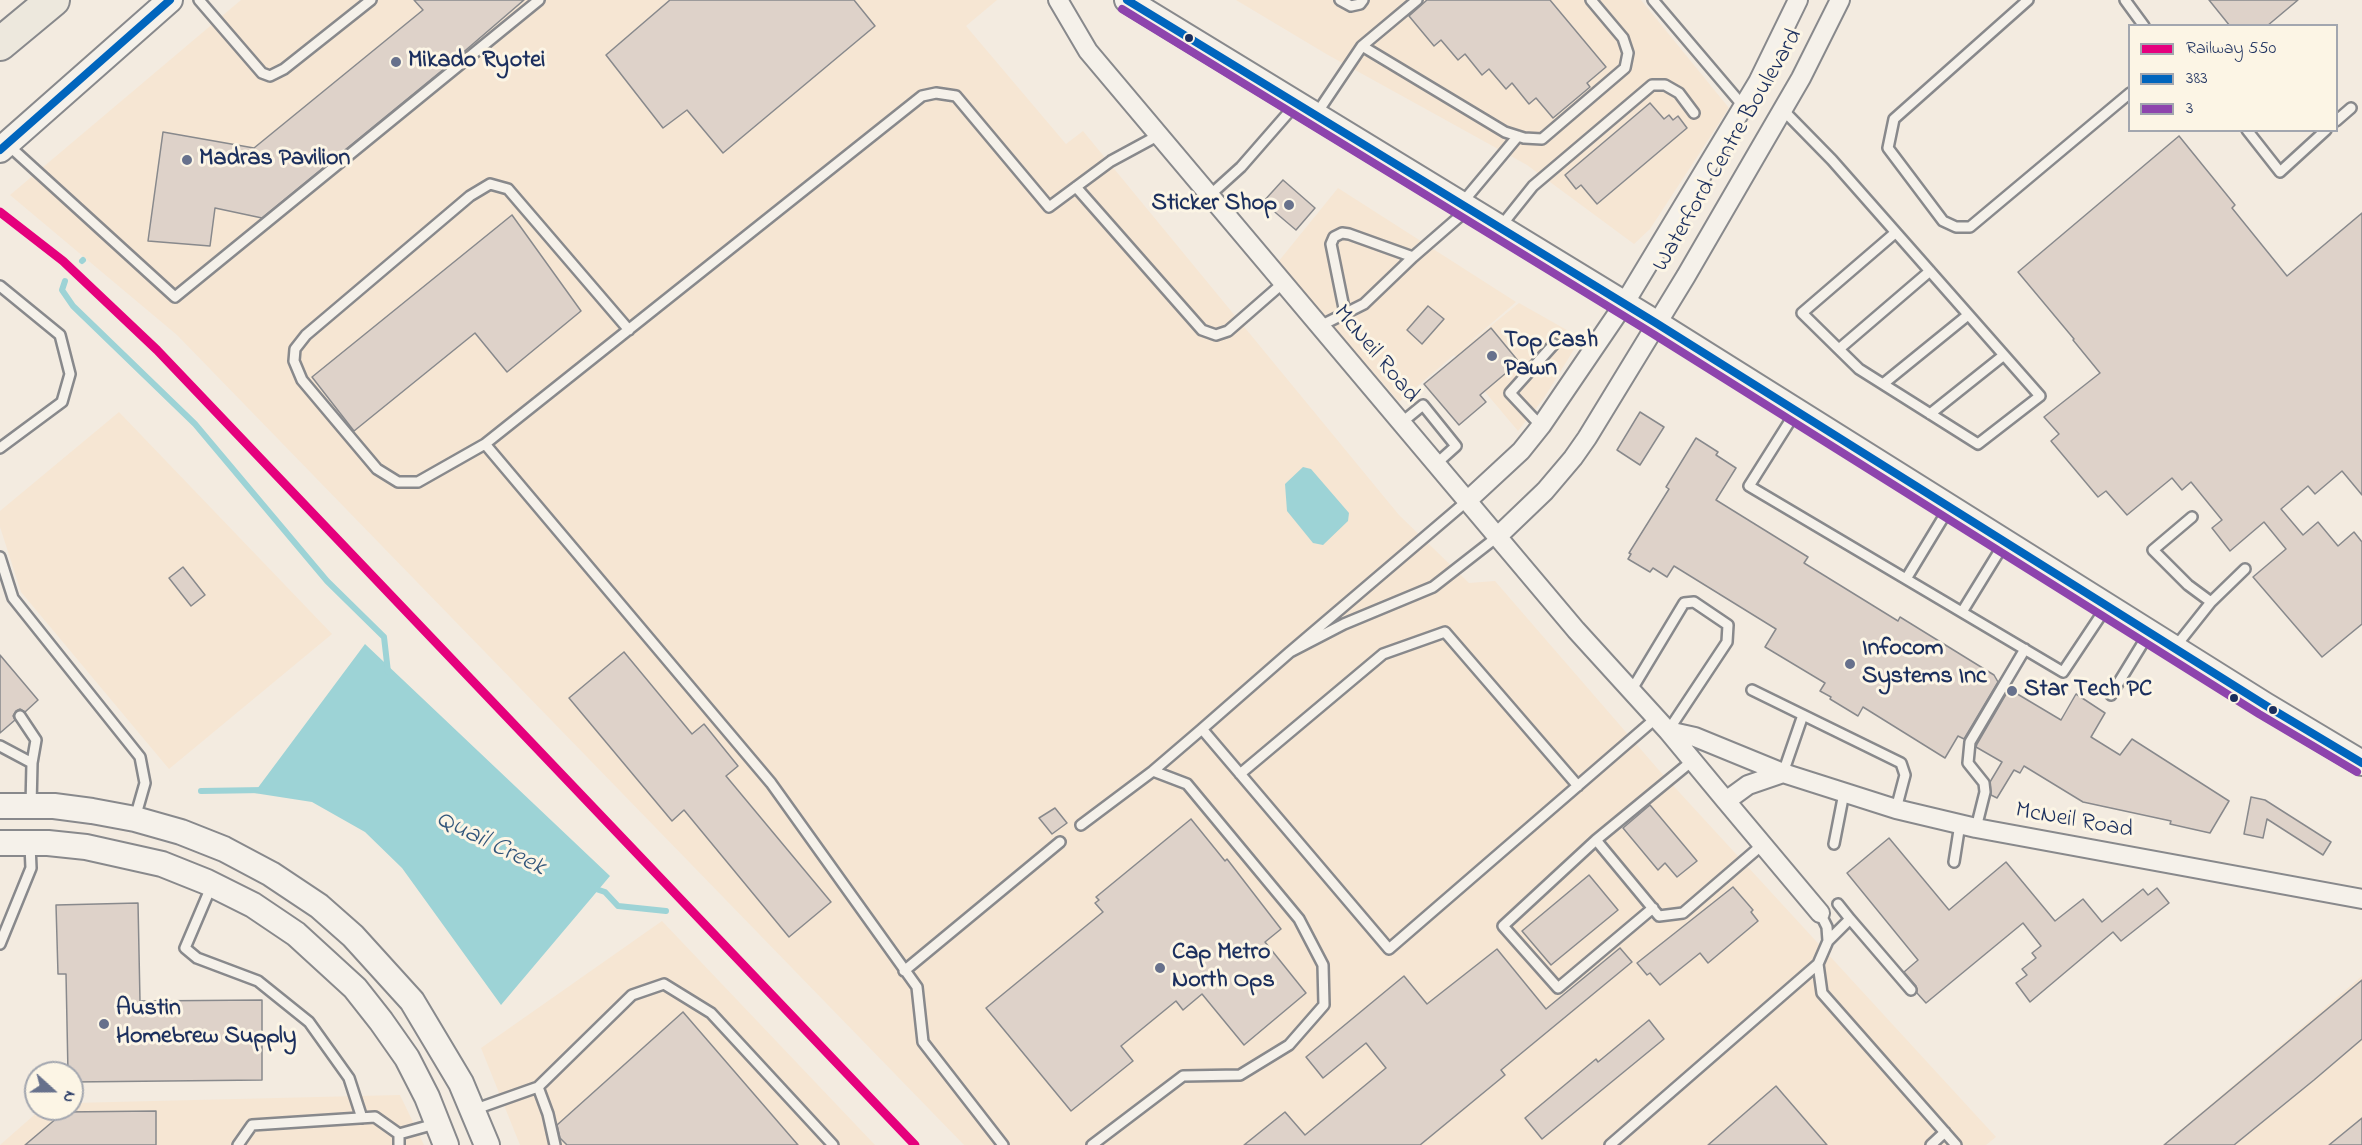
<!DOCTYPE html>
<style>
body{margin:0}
#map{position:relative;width:2362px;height:1145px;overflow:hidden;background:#f3ebe0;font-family:"Indie Flower",sans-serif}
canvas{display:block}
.legend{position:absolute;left:2128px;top:24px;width:210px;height:108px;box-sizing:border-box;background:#fcf5e5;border:2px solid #a2a6af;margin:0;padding:8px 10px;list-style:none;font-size:18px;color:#1b2f5e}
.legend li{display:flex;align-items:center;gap:12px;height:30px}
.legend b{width:30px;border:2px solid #a2a6af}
.north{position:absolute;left:24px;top:1061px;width:60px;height:60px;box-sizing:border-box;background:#fcf5e5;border:2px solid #a2a6af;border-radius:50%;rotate:111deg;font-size:16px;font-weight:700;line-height:24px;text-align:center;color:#1b2f5e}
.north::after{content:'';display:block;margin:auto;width:21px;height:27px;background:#67718c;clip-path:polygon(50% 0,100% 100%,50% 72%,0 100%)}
</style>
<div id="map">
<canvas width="2362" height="1145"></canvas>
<ul class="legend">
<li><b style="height:8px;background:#e5007d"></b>Railway 550</li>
<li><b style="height:8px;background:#0065bd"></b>383</li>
<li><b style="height:8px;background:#8e44ad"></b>3</li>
</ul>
<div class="north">N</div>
</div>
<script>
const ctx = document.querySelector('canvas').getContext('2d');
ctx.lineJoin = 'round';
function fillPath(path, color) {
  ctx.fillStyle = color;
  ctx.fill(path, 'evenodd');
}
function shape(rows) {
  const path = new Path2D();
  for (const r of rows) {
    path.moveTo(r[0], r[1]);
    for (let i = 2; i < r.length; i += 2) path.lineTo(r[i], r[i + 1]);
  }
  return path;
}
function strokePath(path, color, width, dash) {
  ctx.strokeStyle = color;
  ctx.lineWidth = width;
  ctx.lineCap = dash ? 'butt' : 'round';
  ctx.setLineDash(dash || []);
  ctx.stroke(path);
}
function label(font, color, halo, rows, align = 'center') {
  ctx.font = font + ' "Indie Flower",sans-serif';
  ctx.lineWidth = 6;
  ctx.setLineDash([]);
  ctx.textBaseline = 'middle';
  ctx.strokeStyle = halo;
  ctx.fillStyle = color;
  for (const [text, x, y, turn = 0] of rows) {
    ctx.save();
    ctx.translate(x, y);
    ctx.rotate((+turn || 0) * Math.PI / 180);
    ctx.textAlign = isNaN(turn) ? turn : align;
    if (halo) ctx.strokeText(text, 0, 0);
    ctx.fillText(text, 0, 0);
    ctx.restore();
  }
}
fillPath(shape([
 [241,0,997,0,966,26,1066,144,1083,131,1399,515,1469,583,1495,581,1657,768,1996,1137,1986,1145,964,1145,177,335,10,195],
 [1236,0,1641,0,1729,108,1650,229,1634,244,1527,165,1328,55],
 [1338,188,1516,302,1456,354,1519,303,1581,338,1544,398,1518,431,1454,355,1399,402,1278,262],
 [119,412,332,634,169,769,21,592,0,527,0,511],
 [662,921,875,1145,520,1145,481,1048],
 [2362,976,2362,1145,2163,1145],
 [400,1095,424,1145,0,1145,41,1109,72,1109,72,1103]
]), '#f6e6d3');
fillPath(shape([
 [1303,467,1311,469,1349,513,1348,521,1323,545,1313,543,1287,511,1285,484],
 [365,644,610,876,501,1005,402,868,365,832,312,802,254,793]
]), '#9dd3d6');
strokePath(shape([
 [82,261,83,260],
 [65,281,62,290,73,306,195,424,327,581,384,637,388,672],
 [201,791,264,790],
 [593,888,605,892,618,906,666,911]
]), '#9dd3d6', 6);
const building = shape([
 [414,0,524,0,445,68,262,218,215,208,210,246,148,241,163,132,254,148,423,10,414,0],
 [670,0,854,0,875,26,723,153,687,110,663,128,606,55,670,0],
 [1427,0,1550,0,1606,67,1587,83,1590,87,1553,118,1536,98,1529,104,1512,83,1506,89,1489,69,1482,75,1465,54,1458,60,1441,40,1434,46,1409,16,1427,0],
 [2209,0,2298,0,2267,26,2230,26,2209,0],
 [1650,103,1664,119,1669,115,1673,120,1678,116,1687,128,1597,204,1581,185,1576,189,1565,175,1650,103],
 [2179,136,2235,205,2232,208,2287,276,2362,213,2362,495,2342,471,2315,494,2308,486,2281,509,2303,535,2318,522,2338,546,2354,532,2362,542,2362,624,2322,657,2253,577,2286,549,2264,522,2230,551,2212,528,2222,520,2191,482,2182,490,2172,478,2127,515,2106,491,2098,497,2051,441,2059,434,2044,417,2100,373,2073,340,2074,339,2018,272,2179,136],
 [1283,180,1315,208,1296,230,1263,202,1283,180],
 [512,215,581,311,507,372,475,333,354,431,312,377,512,215],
 [1428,306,1444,319,1422,344,1407,330,1428,306],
 [1491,328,1519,362,1480,395,1486,402,1459,425,1424,384,1491,328],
 [1640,412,1664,427,1640,465,1617,450,1640,412],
 [1696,438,1718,452,1716,455,1736,468,1716,500,1808,557,1804,563,1898,621,1900,617,1994,675,1998,682,1964,739,1958,736,1945,758,1863,707,1858,716,1830,699,1831,697,1820,691,1825,683,1765,647,1776,629,1674,566,1667,577,1653,568,1650,572,1628,559,1631,554,1629,553,1669,489,1666,487,1696,438],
 [183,567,205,595,191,606,169,578,183,567],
 [624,652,692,734,704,724,738,766,726,776,831,902,789,937,684,810,672,821,569,698,624,652],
 [0,655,38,700,25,712,20,709,16,711,13,716,15,720,0,733,0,655],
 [2009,689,2061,720,2076,694,2105,713,2091,737,2120,755,2132,739,2229,801,2210,833,2170,824,2171,821,2083,802,2024,766,2020,773,2014,770,1997,798,1991,795,1990,782,2002,762,1976,747,1977,744,2009,689],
 [2251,797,2265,800,2331,842,2323,855,2267,819,2263,838,2244,834,2251,797],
 [1650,805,1697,861,1677,877,1665,863,1658,870,1623,828,1650,805],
 [1055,808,1067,823,1052,834,1039,818,1055,808],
 [1191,819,1225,861,1227,859,1281,929,1265,942,1306,993,1244,1045,1202,994,1183,1010,1176,1001,1121,1046,1133,1061,1071,1111,986,1008,1103,912,1095,903,1099,900,1096,897,1191,819],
 [1889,838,1949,910,2006,862,2055,921,2083,899,2102,922,2143,889,2148,895,2157,888,2169,903,2121,941,2113,932,2030,1002,2016,983,2027,975,2022,969,2036,958,2032,953,2041,946,2023,923,1926,1003,1917,993,1916,986,1904,972,1918,960,1847,873,1889,838],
 [1589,875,1618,910,1551,965,1522,931,1589,875],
 [1733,887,1753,910,1751,912,1758,921,1708,963,1700,953,1660,985,1650,973,1647,975,1637,963,1733,887],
 [138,903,140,1001,262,1000,262,1080,72,1082,72,1073,68,1073,66,974,58,974,56,905,138,903],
 [1620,948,1632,962,1501,1070,1505,1075,1420,1145,1244,1145,1285,1112,1305,1135,1386,1068,1366,1043,1323,1078,1306,1057,1404,976,1427,1004,1497,949,1546,1009,1620,948],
 [2362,980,2362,1039,2314,1080,2234,1145,2164,1145,2362,980],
 [683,1012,798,1145,567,1145,560,1138,557,1125,683,1012],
 [1649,1020,1664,1039,1542,1139,1525,1118,1596,1059,1598,1062,1649,1020],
 [1776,1086,1827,1145,1708,1145,1776,1086],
 [156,1111,156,1145,25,1145,64,1112,156,1111],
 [2362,1118,2362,1145,2329,1145,2362,1118]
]);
fillPath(building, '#ded2c9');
strokePath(building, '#88898c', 1.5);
const service = shape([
 [199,0,262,73,270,76,284,69,371,0],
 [1340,0,1351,6,1360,4,1363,0],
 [1653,0,1744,107],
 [2028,0,1894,119,1888,148,1943,221,1956,227,1970,227,2130,93],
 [2125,0,2144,26],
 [1362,46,1505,132,1524,138,1542,139,1625,68,1628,53,1623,38,1591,0],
 [1783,110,1832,160,2040,396,1978,444,1859,369,1802,313,1895,233],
 [1317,113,1362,46,1417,0],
 [2336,121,2351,108],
 [2247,130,2280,172,2326,130],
 [7,144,175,297,539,0],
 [1076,187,1202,330,1216,335,1228,331,1283,283],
 [1210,195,1241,167,1296,104],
 [1462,203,1518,136],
 [1501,226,1533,186,1652,85,1665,85,1679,93,1694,113],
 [0,286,60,335,70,374,62,402,0,448],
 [1345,313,1331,244,1334,237,1342,233,1349,234,1413,257],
 [1320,326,1364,304,1413,257,1467,210],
 [1839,349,1930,271],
 [1883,384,1968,315],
 [1795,413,1749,486,1906,579,1949,508],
 [1930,414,2004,355],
 [1401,423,1423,405,1456,446,1436,464],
 [1541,426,1510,393,1554,344],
 [485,444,418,482,398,482,377,469,302,380,294,361,295,349,306,335,470,196,490,184,508,189,629,330],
 [1467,501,1290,652,1344,624,1433,587,1497,537],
 [2192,517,2153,550,2188,585,2211,602],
 [0,557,13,598,140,757,145,783,135,818],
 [1906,579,2063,672,2107,606],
 [1962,612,2005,542],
 [2176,646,2211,602,2245,569],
 [1290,652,1202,729,1389,949,1655,719],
 [1752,690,1901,763,1905,775,1896,809],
 [1631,691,1684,603,1694,602,1728,625,1727,642,1668,731],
 [2111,695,2149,633],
 [20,716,36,740,32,763,31,806],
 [0,746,32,763],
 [1692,761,1596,840,1659,916,1683,913,1762,845],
 [1153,771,1202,729],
 [1783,773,1803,715],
 [1240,774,1383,654,1445,632,1578,786],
 [1081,825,1153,771,1187,784,1299,919,1323,965,1324,1005,1289,1045,1240,1075,1183,1076,1092,1145],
 [1976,828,1985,792,1984,783,1968,763,1970,742,2025,649],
 [1596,840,1503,926,1558,988,1653,908],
 [1834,844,1844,793],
 [1954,862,1960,824],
 [211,887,185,948,197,958,258,981,309,1022,349,1078,362,1118],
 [1838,904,1850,919],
 [1820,913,1827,927,1828,941,1818,964,1822,993,1956,1145],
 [1828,941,1850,919,1911,990],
 [0,944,31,868,30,845],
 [904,971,1060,842],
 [538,1087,632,995,664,984,711,1013,833,1145],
 [473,1110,538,1087,548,1114,555,1145],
 [238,1145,252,1125,375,1117,399,1134],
 [399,1145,399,1134,435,1124],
 [1003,1145,923,1042,917,987,771,783,485,444,922,96,936,93,956,96,1049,207,1111,161,1159,135],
 [1610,1145,1818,964],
 [1931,1145,1945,1132]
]);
const minor = shape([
 [1058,0,1088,51,1576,630,1668,731,1726,801,1748,785,1783,773,1896,809,1976,828,2362,899],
 [1467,501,1521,451,1541,426,1624,304,1758,82,1798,0],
 [1497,537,1545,491,1573,458,1587,438,1686,276,1801,78,1840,0],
 [1668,731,1695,737,1783,773],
 [1726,801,1820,913]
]);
const secondary = shape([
 [1127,0,1656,323,2265,705,2362,763],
 [0,150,170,0],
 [0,806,54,806,92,811,135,819,181,832,224,849,271,874,319,906,353,936,412,1001,461,1083,487,1145],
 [0,843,48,843,86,847,162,864,207,882,253,905,296,934,355,988,381,1021,407,1058,427,1097,446,1145]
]);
const motorway = shape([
 [0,44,53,0]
]);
strokePath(service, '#88898c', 14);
strokePath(minor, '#88898c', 22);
strokePath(secondary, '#88898c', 28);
strokePath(motorway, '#88898c', 36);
strokePath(service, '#f5f1ea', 9);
strokePath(minor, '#f5f1ea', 18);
strokePath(secondary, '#f5f1ea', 24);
strokePath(motorway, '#ede8dd', 32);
strokePath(shape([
 [1127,0,1656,323,2265,705,2362,763],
 [0,150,170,0]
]), '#0065bd', 8);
strokePath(shape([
 [1122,9,1650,332,2259,714,2357,772]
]), '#8e44ad', 8);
strokePath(shape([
 [0,212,63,261,157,350,915,1145]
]), '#e5007d', 9);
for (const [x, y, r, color] of [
 [1189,38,5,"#1b2f5e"],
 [396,62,6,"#67718c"],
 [187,160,6,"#67718c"],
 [1289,205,6,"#67718c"],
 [1492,356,6,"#67718c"],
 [1850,664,6,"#67718c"],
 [2012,691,6,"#67718c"],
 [2234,698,5,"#1b2f5e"],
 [2273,710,5,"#1b2f5e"],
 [1160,968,6,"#67718c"],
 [104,1024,6,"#67718c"]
]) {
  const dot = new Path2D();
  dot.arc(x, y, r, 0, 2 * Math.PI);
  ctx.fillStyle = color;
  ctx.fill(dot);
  strokePath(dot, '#fcf5e5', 2);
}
label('bold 24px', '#1b2f5e', '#fcf5e5', [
 ["Mikado Ryotei",408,62],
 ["Madras Pavilion",199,160],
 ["Sticker Shop",1277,205,"right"],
 ["Top Cash",1504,342],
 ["Pawn",1504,370],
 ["Infocom",1862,650],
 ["Systems Inc",1862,678],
 ["Star Tech PC",2024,691],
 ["Cap Metro",1172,954],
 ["North Ops",1172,982],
 ["Austin",116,1010],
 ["Homebrew Supply",116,1038]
], 'left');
label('24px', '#1b2f5e', '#fcf5e5', [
 ["Waterford Centre Boulevard",1729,151,-60],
 ["McNeil Road",1375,355,50],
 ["McNeil Road",2074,822,10]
]);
label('italic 26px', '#32567b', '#fcf5e5', [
 ["Quail Creek",490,845,26]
]);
</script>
